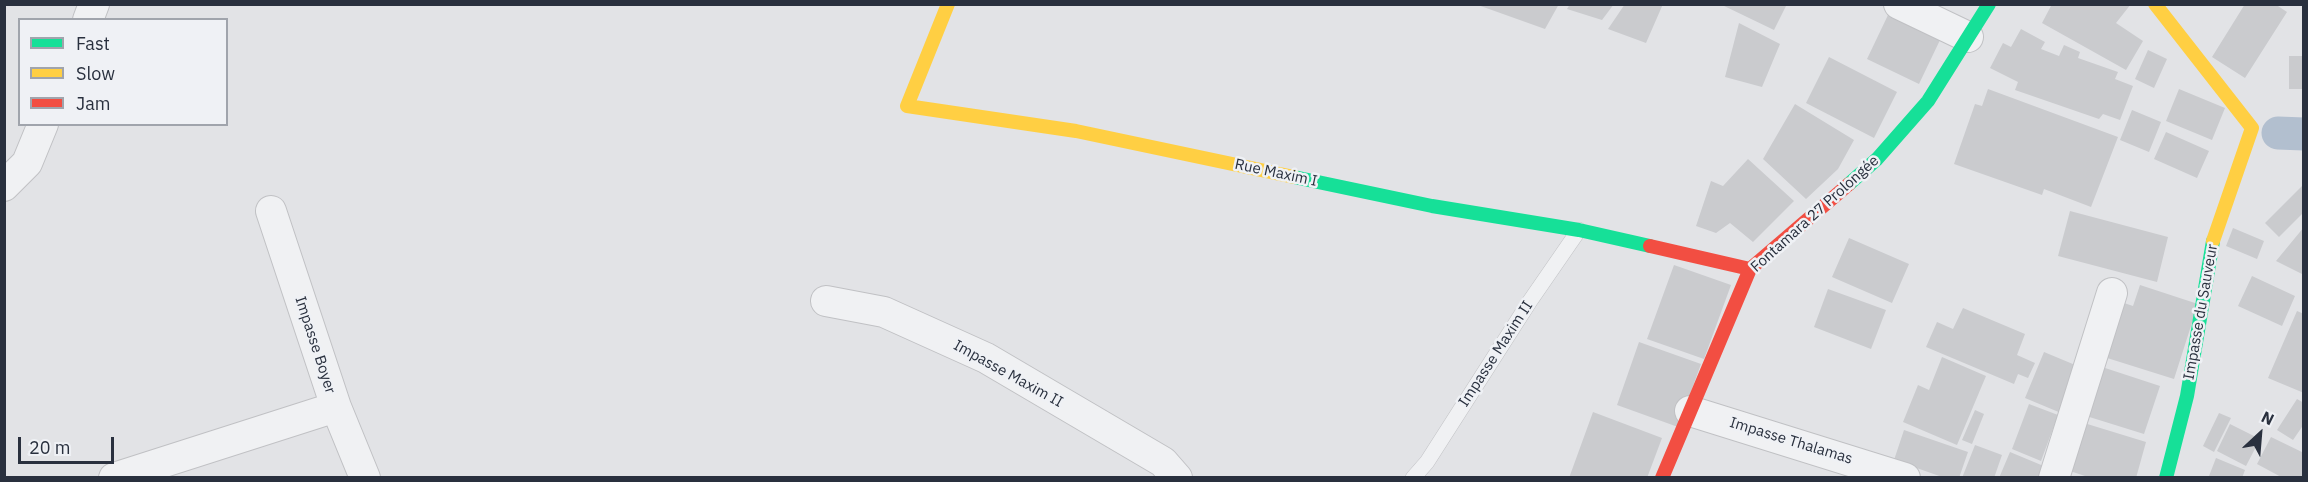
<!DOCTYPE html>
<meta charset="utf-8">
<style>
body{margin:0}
#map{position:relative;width:2308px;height:482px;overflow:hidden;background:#e2e3e6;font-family:"IBM Plex Sans",sans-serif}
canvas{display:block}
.frame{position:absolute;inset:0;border:6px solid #29303e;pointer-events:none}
.legend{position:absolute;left:18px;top:18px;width:210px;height:108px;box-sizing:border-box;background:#eff1f5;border:2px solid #a0a4ac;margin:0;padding:8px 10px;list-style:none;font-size:18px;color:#29303e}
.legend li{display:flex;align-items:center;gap:12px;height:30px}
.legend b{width:30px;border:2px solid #a0a4ac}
.north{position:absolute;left:2230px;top:404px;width:60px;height:60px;-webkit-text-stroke:4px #eff1f5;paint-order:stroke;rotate:26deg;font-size:16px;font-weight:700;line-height:24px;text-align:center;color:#29303e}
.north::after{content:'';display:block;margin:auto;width:21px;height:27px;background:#29303e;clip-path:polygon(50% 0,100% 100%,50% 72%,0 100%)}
.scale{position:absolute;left:18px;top:437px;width:96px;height:27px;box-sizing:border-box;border:3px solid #29303e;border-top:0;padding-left:8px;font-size:18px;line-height:21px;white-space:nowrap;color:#29303e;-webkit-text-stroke:4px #eff1f5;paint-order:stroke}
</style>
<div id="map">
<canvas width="2308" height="482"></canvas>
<div class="frame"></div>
<ul class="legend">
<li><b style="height:8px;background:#16e098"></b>Fast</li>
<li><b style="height:8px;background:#ffcf43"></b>Slow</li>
<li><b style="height:8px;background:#f24e42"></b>Jam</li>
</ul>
<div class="north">N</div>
<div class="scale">20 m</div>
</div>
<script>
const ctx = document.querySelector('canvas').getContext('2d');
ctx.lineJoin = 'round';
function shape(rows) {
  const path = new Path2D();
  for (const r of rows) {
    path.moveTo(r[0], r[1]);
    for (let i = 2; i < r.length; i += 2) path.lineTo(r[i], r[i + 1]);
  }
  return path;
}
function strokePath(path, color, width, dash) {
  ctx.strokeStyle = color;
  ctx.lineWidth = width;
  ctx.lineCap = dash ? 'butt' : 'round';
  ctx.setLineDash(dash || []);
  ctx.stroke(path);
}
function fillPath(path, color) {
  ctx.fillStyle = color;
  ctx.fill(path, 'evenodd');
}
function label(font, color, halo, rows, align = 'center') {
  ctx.font = font + ' "IBM Plex Sans",sans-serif';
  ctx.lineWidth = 5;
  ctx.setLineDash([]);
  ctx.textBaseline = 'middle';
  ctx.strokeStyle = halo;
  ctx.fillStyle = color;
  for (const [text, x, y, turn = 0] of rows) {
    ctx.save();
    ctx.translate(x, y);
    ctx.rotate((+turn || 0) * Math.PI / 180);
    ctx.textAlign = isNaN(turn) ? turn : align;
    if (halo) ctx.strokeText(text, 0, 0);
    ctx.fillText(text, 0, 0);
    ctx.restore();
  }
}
strokePath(shape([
 [2278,133,2304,134]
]), '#b2bfcf', 33);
fillPath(shape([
 [1475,4,1559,4,1545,29],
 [1570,4,1614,4,1602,20,1567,9],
 [1625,4,1663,4,1646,43,1608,29],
 [1720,4,1787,4,1774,30],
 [2052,4,2131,4,2116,23,2143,41,2126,70,2042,23],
 [2245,4,2275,4,2287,12,2245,78,2212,57],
 [1888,15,1940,40,1919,84,1867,59],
 [1739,23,1780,44,1762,87,1725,77],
 [2021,29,2045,42,2041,49,2059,56,2064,45,2080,52,2078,58,2118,72,2115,79,2133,86,2120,120,2103,114,2099,119,2015,90,2018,82,1990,68,2003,43,2011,47],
 [2148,50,2167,59,2154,88,2135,79],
 [2289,56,2304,56,2304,89,2289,89],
 [1829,57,1897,92,1874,138,1806,103],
 [1988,89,2118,137,2091,207,2044,189,2042,195,1954,164,1975,104,1982,106],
 [2179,89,2225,108,2212,140,2166,121],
 [1795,104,1854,140,1838,169,1806,199,1763,159],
 [2132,110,2161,122,2149,152,2120,140],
 [2166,132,2209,151,2197,178,2154,159],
 [1748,159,1794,201,1753,242,1730,223,1716,233,1696,226,1711,181,1723,186],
 [2304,184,2304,212,2279,237,2265,223],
 [2070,211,2168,237,2157,282,2058,256],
 [2304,227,2304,275,2276,261],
 [2233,228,2264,241,2257,259,2226,246],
 [1849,238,1909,264,1892,303,1832,277],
 [1674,265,1731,285,1704,359,1647,339],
 [2252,276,2295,296,2282,326,2238,306],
 [2140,285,2198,304,2174,379,2104,357,2121,302,2133,306],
 [1828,289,1886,310,1871,349,1814,327],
 [1963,308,2025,334,2017,355,2035,363,2028,378,2018,374,2014,384,1926,347,1937,322,1953,329],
 [2297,311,2304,314,2304,393,2268,378],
 [1639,342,1701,364,1678,427,1617,405],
 [2044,352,2080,367,2061,413,2025,398],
 [1942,357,1986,376,1957,445,1903,422,1918,385,1929,390],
 [2099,366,2160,386,2144,434,2083,415],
 [2297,399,2304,403,2304,424,2293,440,2277,430],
 [2029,404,2058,415,2041,461,2012,449],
 [1975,410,1984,414,1972,444,1962,440],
 [1593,412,1662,438,1647,478,1569,478],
 [2219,413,2231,418,2214,452,2203,446],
 [2084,423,2146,442,2136,478,2091,478,2070,471],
 [2230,424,2260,439,2246,466,2217,451],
 [1904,430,1968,452,1959,478,1945,478,1894,460],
 [2271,437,2304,453,2304,478,2283,478,2257,464],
 [1975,445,2002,455,1994,478,1962,478],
 [2010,452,2046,467,2041,478,1999,478],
 [2216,458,2245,470,2242,478,2209,476]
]), '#cacbce');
const lane = shape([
 [1413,478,1427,462,1530,301,1579,230]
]);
const street = shape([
 [1899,4,1968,37],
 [88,20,94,4],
 [4,186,27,163,43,124],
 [271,211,336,407,365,478],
 [826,301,884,312,986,358,1163,462,1177,478],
 [1690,411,1905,478],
 [114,478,336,407],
 [2054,478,2112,293]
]);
strokePath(lane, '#c0c1c4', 16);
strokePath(street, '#c0c1c4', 32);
strokePath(lane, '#f0f1f3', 15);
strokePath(street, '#f0f1f3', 30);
strokePath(shape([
 [1294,177,1432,206,1579,230,1650,246],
 [1849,184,1877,159,1928,101,1989,4],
 [2166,478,2187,396,2213,241]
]), '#16e098', 14);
strokePath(shape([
 [948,4,907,106,1076,131,1294,177],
 [2155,4,2252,128,2213,241]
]), '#ffcf43', 14);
strokePath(shape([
 [1650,246,1750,269],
 [1662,478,1750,269,1849,184]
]), '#f24e42', 14);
label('15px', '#29303e', '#eff1f5', [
 ["Rue Maxim I",1276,173,12],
 ["Fontamara 27 Prolongée",1815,214,-42],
 ["Impasse du Sauveur",2201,312,-80],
 ["Impasse Boyer",315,345,72],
 ["Impasse Maxim II",1496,354,-57],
 ["Impasse Maxim II",1008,374,29],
 ["Impasse Thalamas",1791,441,17]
]);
</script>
